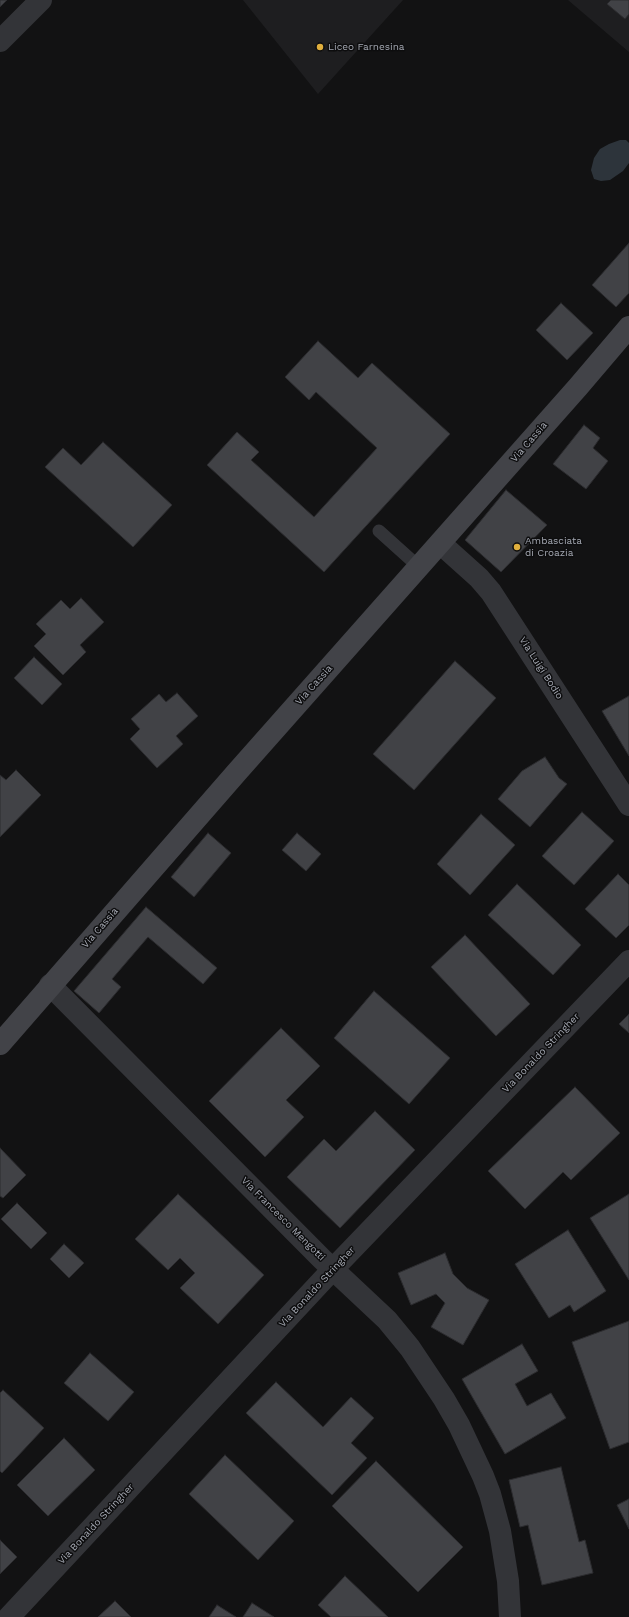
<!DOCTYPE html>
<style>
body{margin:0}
canvas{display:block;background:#121213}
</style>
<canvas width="629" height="1617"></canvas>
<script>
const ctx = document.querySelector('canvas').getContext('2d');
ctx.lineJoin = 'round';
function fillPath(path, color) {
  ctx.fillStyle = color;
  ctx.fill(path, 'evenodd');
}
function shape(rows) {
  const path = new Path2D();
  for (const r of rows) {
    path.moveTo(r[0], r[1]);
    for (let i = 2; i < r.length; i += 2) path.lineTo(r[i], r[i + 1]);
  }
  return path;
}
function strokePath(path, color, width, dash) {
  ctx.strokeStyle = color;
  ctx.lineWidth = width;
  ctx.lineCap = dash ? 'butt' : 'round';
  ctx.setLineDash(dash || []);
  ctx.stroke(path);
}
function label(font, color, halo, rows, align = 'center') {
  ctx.font = font + ' "Work Sans",sans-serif';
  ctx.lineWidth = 3;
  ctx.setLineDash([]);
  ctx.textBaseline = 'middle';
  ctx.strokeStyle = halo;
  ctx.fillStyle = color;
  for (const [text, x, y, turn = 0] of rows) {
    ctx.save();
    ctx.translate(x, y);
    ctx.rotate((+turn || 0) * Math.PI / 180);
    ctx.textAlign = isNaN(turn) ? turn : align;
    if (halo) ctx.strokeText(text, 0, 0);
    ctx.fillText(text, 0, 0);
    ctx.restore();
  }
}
fillPath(shape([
 [243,0,403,0,318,94],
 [568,0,629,0,629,52]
]), '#1e1e20');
fillPath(shape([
 [620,140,626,140,629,143,629,163,623,171,610,180,601,181,594,179,591,170,594,158,600,149,609,144]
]), '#2d343b');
const building = shape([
 [0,0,7,0,0,7,0,0],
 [611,0,629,0,629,14,625,19,607,4,611,0],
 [629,243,629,293,616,307,592,285,629,243],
 [561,303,593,333,567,360,536,330,561,303],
 [318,341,358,378,372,363,450,434,324,572,207,465,237,432,259,452,251,460,314,517,377,448,316,392,309,400,285,377,318,341],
 [584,425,600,438,593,448,608,461,586,489,553,464,584,425],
 [103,442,172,505,133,547,45,467,63,448,81,465,103,442],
 [506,490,547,525,501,572,465,540,506,490],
 [81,598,104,622,80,645,86,652,63,675,34,646,46,634,36,624,61,600,70,609,81,598],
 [34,657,62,684,42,705,14,678,34,657],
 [455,661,496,698,414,790,373,754,455,661],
 [177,693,198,716,176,736,183,744,157,768,130,739,140,729,131,719,159,694,166,702,177,693],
 [629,696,629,756,602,711,629,696],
 [545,757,559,778,567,784,530,827,498,799,522,771,545,757],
 [16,770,41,795,0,837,0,775,6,780,16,770],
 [582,812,614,841,574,885,542,856,582,812],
 [481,814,515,845,470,895,437,864,481,814],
 [208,833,231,853,194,897,171,877,208,833],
 [297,833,321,854,306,871,282,850,297,833],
 [618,874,629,885,629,925,616,938,585,909,618,874],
 [517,884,581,945,553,975,488,915,517,884],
 [146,907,217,968,203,984,148,937,112,979,121,987,99,1013,74,991,146,907],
 [465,935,530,1004,496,1036,431,967,465,935],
 [374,991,450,1058,409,1104,334,1038,374,991],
 [629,1014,629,1033,619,1024,629,1014],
 [281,1028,320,1066,286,1100,304,1117,265,1157,209,1101,281,1028],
 [575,1087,620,1133,571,1180,563,1172,525,1209,488,1171,575,1087],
 [375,1111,415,1150,340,1228,287,1177,324,1139,336,1151,375,1111],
 [0,1148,26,1175,3,1198,0,1196,0,1148],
 [178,1194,264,1275,218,1324,180,1288,195,1273,180,1258,168,1270,135,1239,178,1194],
 [629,1194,629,1280,590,1218,629,1194],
 [17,1203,47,1233,31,1249,1,1219,17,1203],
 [568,1230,606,1291,574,1312,570,1305,549,1318,515,1264,568,1230],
 [64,1244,84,1263,69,1278,50,1259,64,1244],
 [445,1253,453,1274,467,1288,489,1300,463,1345,431,1327,445,1303,436,1294,411,1305,398,1273,445,1253],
 [629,1321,629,1442,610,1449,572,1342,629,1321],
 [522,1344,538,1371,515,1384,527,1406,551,1393,566,1418,505,1454,462,1379,522,1344],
 [90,1353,134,1392,108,1421,64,1383,90,1353],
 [276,1382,323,1427,351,1397,374,1418,351,1443,367,1458,332,1495,246,1413,276,1382],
 [3,1390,44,1428,2,1473,0,1471,0,1393,3,1390],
 [64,1438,95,1470,48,1516,17,1485,64,1438],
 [225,1455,294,1521,258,1560,189,1494,225,1455],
 [376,1461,463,1547,418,1592,332,1506,376,1461],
 [561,1467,579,1542,585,1540,593,1573,542,1585,528,1525,520,1527,509,1480,561,1467],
 [629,1499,629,1529,617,1505,629,1499],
 [0,1540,17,1557,0,1574,0,1540],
 [345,1576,388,1617,331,1617,318,1605,345,1576],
 [115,1601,131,1617,98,1617,115,1601],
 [252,1603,274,1617,243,1617,252,1603],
 [217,1605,236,1617,209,1617,217,1605]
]);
fillPath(building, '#414246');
strokePath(building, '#2c2c2f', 1);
strokePath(shape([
 [379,531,419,567]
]), '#333438', 13);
strokePath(shape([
 [0,41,41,0],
 [440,543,479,578,491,592,629,805],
 [50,985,322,1259,387,1320,410,1348,444,1399,459,1425,483,1476,490,1494,500,1531,508,1581,510,1617],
 [9,1617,333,1269,629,961]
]), '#333438', 22);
strokePath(shape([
 [0,1044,237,772,578,387,629,327]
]), '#424348', 22);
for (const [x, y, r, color] of [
 [320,47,4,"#e0af3d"],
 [517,547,4,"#e0af3d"]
]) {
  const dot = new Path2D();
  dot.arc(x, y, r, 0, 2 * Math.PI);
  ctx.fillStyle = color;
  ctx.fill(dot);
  strokePath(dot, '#0d0d0e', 1.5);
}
label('10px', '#a5a9b3', '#0d0d0e', [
 ["Liceo Farnesina",328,47],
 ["Ambasciata",525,541],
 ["di Croazia",525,553]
], 'left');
label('10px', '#a5a9b3', '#0d0d0e', [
 ["Via Cassia",529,442,-49],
 ["Via Luigi Bodio",541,668,57],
 ["Via Cassia",314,685,-48],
 ["Via Cassia",100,928,-49],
 ["Via Bonaldo Stringher",541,1053,-46],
 ["Via Francesco Mengotti",283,1219,45],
 ["Via Bonaldo Stringher",317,1287,-47],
 ["Via Bonaldo Stringher",96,1524,-47]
]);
</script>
